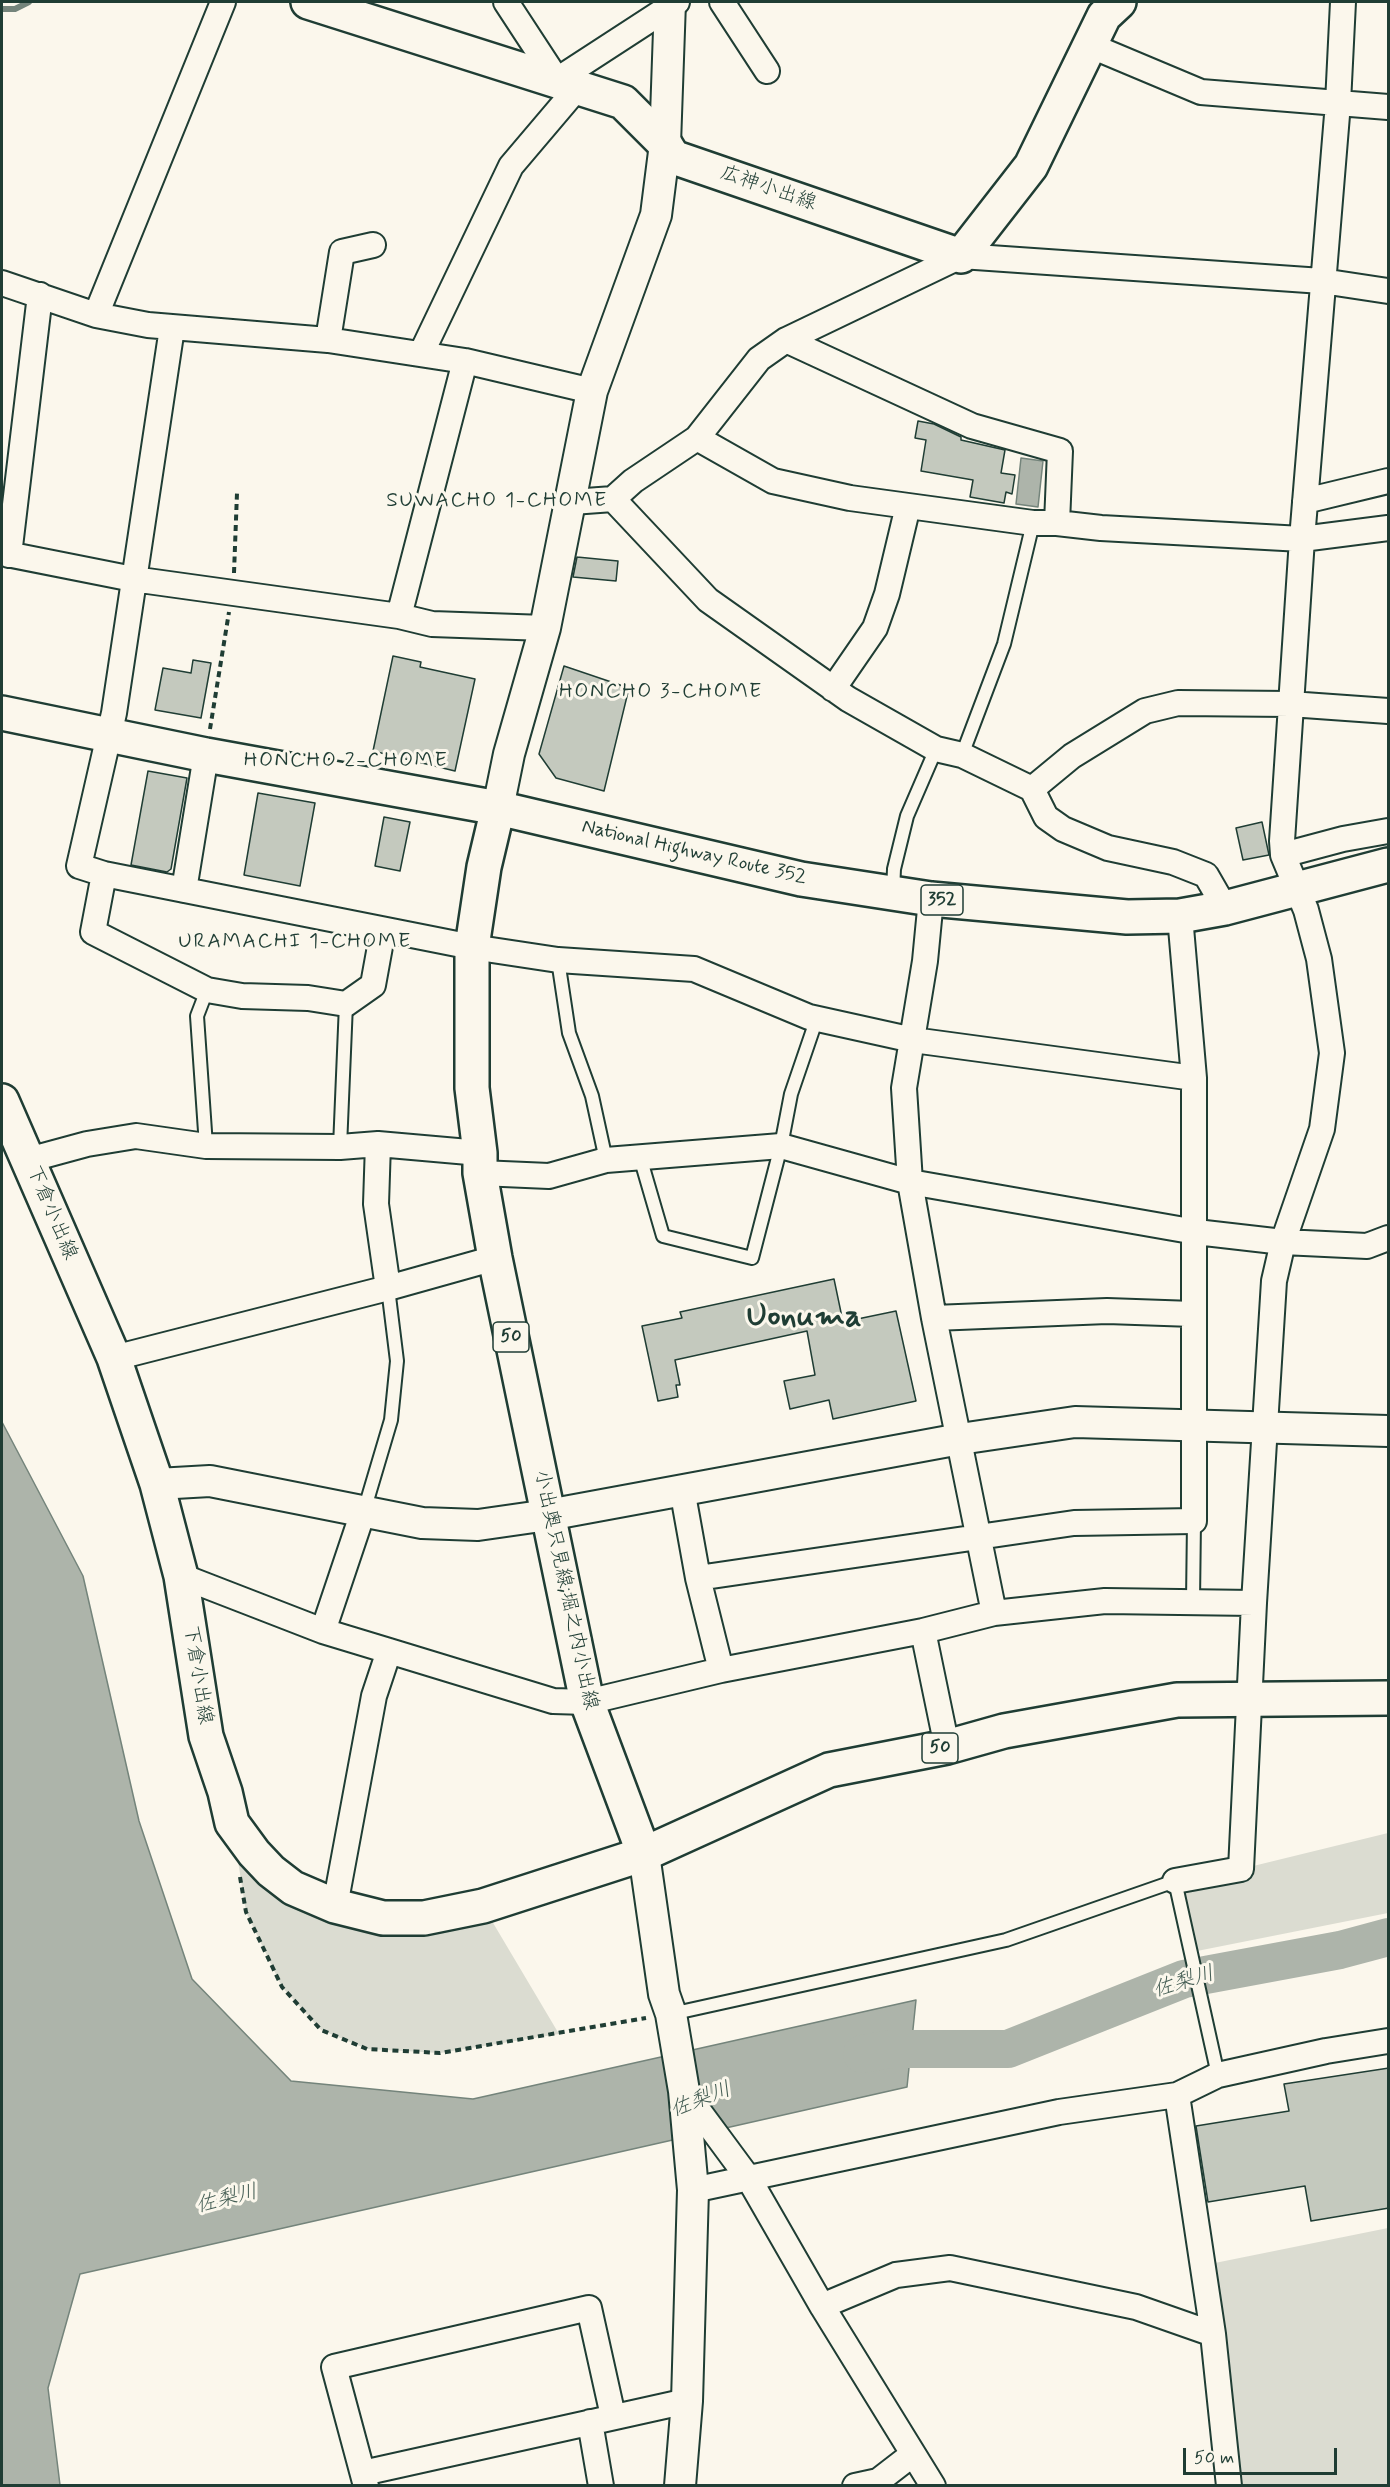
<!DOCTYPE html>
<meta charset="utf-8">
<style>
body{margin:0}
#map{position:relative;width:1390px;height:2487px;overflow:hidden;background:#fbf7ec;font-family:Mynerve,sans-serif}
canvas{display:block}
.frame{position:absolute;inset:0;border:3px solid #1f3d34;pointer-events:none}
.scale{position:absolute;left:1183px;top:2448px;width:154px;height:27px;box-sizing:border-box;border:3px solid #1f3d34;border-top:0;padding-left:8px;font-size:18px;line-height:21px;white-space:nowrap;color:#1f3d34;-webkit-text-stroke:4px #fbf7ec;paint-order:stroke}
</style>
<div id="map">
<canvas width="1390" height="2487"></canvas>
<div class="frame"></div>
<div class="scale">50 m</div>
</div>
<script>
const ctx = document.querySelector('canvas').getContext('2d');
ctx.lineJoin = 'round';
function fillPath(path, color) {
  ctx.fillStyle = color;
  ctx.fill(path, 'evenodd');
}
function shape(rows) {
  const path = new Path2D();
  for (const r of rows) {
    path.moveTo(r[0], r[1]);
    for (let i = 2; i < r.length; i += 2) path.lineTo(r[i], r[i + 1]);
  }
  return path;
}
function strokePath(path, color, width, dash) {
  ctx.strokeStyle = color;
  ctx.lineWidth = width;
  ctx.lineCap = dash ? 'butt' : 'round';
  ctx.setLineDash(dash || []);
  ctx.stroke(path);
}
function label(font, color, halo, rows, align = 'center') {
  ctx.font = font + ' Mynerve,"Klee One",sans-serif';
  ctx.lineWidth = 6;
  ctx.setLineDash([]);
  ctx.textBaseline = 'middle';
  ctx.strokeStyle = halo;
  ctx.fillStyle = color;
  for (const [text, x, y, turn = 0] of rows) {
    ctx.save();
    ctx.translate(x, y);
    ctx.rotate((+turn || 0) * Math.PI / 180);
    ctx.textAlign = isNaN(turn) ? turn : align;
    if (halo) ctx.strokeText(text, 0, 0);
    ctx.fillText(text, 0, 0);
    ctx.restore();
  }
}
fillPath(shape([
 [232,1823,335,1906,483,1906,559,2034,440,2053,367,2049,321,2030,282,1987,246,1912],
 [1388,1833,1388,1913,1192,1952,1175,1881,1241,1869],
 [1388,2228,1388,2485,1227,2485,1200,2266]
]), '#dbdcd1');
const water = shape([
 [1021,458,1043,461,1038,507,1016,504,1021,458],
 [2,1422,83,1576,139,1821,192,1979,291,2081,473,2099,916,2000,907,2087,80,2274,48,2388,60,2485,2,2485,2,1422]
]);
fillPath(water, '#adb4aa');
strokePath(water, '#74847b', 1.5);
strokePath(shape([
 [2,9,15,9,29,2]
]), '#74847b', 6);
strokePath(shape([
 [862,2054,891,2049,1008,2049,1184,1979,1340,1950,1388,1937]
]), '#adb4aa', 38);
const building = shape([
 [918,421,934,424,961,437,961,440,1005,450,1001,473,1015,475,1012,494,1006,492,1004,503,970,497,973,480,921,471,926,440,915,438,918,421],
 [577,557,618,561,616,581,573,577,577,557],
 [393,656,421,662,420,667,475,679,455,771,373,751,393,656],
 [193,660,211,663,201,718,155,710,163,668,191,673,193,660],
 [564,666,629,688,604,791,556,778,539,754,564,666],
 [148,771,187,778,171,869,167,872,131,865,148,771],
 [258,793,315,803,300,886,244,875,258,793],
 [384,817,410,822,400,871,375,866,384,817],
 [1262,822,1269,855,1243,860,1236,828,1262,822],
 [834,1279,843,1322,896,1311,916,1401,833,1419,829,1400,790,1409,784,1381,815,1375,807,1331,675,1360,680,1385,676,1385,678,1397,658,1401,642,1326,682,1318,680,1312,834,1279],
 [1389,2068,1389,2208,1311,2221,1305,2186,1208,2202,1196,2126,1289,2111,1284,2084,1389,2068]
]);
fillPath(building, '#c4c9be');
strokePath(building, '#1f3d34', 1.5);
const service = shape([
 [962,755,1004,644,1033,523],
 [893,891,894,869,907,816,936,749],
 [558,960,569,1033,592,1096,606,1160],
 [206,1146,197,1016,207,990],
 [340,1147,346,1004],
 [640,1157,663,1236,752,1258,781,1146,791,1094,817,1018],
 [364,1511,391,1420,397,1361,388,1288],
 [1193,1601,1194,1521],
 [671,2014,1006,1940,1175,1881,1218,2075]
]);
const minor = shape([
 [506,2,557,80,677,2],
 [722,2,767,71],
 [1089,45,1201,92,1388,107],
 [2,283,96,315,148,325,328,340,465,361,592,391],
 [96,315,223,2],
 [172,328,114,713,79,866,104,874,472,947,558,960,694,969,809,1017,913,1040,1194,1078],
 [328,340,342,252,373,245],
 [786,340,972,426,1060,451,1057,523],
 [421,354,511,166,578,87],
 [697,438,773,481,850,498,1033,523,1057,523,1101,528,1302,539,1388,528],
 [613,499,708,600,848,699,936,749,962,755,1032,789,1046,817,1063,829,1108,848,1173,862,1206,875,1225,908],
 [1305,501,1388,481],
 [572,502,613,499,633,481,697,438,759,359,786,340,961,256,1322,281,1388,291],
 [2,553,133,579,399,616,432,624,545,628],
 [9,555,40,295],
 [399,616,465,361],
 [833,689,875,628,887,594,908,506],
 [1032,789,1072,756,1145,711,1178,703,1290,704,1388,711],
 [1283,855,1343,839,1388,831],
 [104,874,93,932,207,990,242,996,308,998,346,1004,373,985,383,930],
 [184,890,206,755],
 [931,899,925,961,904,1088,910,1182,934,1318,994,1613],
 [378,1144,376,1204,388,1288],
 [28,1160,87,1144,136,1136,206,1146,340,1147,378,1144,480,1153],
 [480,1173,549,1176,606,1160,781,1146,910,1182,1196,1232,1283,1242,1367,1246,1388,1238],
 [934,1318,1107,1311,1193,1314],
 [114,1358,388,1288,495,1258],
 [682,1489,698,1578,721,1670],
 [181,1576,323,1631,389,1651,553,1701,587,1702,721,1670,923,1631,994,1613,1105,1601,1254,1603],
 [698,1578,1074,1523,1194,1521,1194,1078,1180,916],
 [323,1631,363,1512],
 [923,1631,947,1747],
 [1175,1881,1241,1869,1254,1603,1274,1281,1283,1242,1322,1129,1332,1053,1319,959,1306,910,1283,855,1282,841,1302,539,1338,103,1343,2],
 [335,1906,374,1696,389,1651],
 [684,2091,749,2179,822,2306,933,2486],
 [1177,2095,1213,2334,1229,2486],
 [693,2190,1059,2112,1177,2095,1218,2075,1326,2051,1388,2041],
 [822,2306,896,2275,950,2268,1136,2307,1213,2334],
 [590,2422,601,2486],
 [363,2473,687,2401],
 [366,2486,334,2367,589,2308,613,2416],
 [855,2486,878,2481,913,2454]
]);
const tertiary = shape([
 [498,808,509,754,545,628,592,391,656,215,665,144,670,2],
 [157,1484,210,1481,422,1523,478,1525,548,1515,960,1439,1075,1422,1388,1431],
 [644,1854,664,1994,671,2014,684,2091,693,2190,687,2401,680,2486]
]);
const secondary = shape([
 [308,2,623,102,665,144,673,157,961,256,1031,166,1104,16,1119,2],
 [2,1101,114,1358,157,1484,181,1576,206,1736,225,1792,232,1823,254,1853,271,1871,293,1888,335,1906,383,1918,424,1918,483,1906,644,1854]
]);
const primary = shape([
 [498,808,484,867,472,947,472,1088,480,1153,480,1173,495,1258,587,1702,644,1854,829,1770,947,1747,1004,1731,1177,1700,1388,1698]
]);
const trunk = shape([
 [2,713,206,755,498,808,801,879,931,899,1127,917,1180,916,1225,908,1388,865]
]);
strokePath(service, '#1f3d34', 16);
strokePath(minor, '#1f3d34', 28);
strokePath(tertiary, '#1f3d34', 34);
strokePath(secondary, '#1f3d34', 38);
strokePath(primary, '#1f3d34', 38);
strokePath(trunk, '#1f3d34', 38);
strokePath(shape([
 [234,573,237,493],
 [210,729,229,612],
 [240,1877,246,1912,282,1987,321,2030,367,2049,440,2053,646,2018]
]), '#1f3d34', 4, [6, 4.5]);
strokePath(service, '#fbf7ec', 12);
strokePath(minor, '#fbf7ec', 24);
strokePath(tertiary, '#fbf7ec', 30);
strokePath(secondary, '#fbf7ec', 33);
strokePath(primary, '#fbf7ec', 33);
strokePath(trunk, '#fbf7ec', 33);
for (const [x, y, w] of [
 [942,900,42],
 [511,1337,36],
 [940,1748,36]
]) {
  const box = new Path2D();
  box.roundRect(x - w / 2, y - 15, w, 30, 4.5);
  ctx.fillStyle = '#fbf7ec';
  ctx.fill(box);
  strokePath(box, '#1f3d34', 1.5);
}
label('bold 18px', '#1f3d34', null, [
 ["352",942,900],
 ["50",511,1337],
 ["50",940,1748]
]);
label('20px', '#1f3d34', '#fbf7ec', [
 ["広神小出線",768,189,19],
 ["National Highway Route 352",694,853,13],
 ["下倉小出線",51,1213,67],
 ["小出奥只見線;堀之内小出線",565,1590,78],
 ["下倉小出線",197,1675,81]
]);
ctx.letterSpacing = '1.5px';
label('21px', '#1f3d34', '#fbf7ec', [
 ["SUWACHO 1-CHOME",497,502],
 ["HONCHO 3-CHOME",661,693],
 ["HONCHO 2-CHOME",346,762],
 ["URAMACHI 1-CHOME",295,943]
]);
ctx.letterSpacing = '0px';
label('italic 21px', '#425b52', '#fbf7ec', [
 ["佐梨川",1184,1983,-17],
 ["佐梨川",701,2101,-21],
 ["佐梨川",227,2200,-14]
]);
label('bold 32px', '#1f3d34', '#fbf7ec', [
 ["Uonuma",804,1318]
]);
</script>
